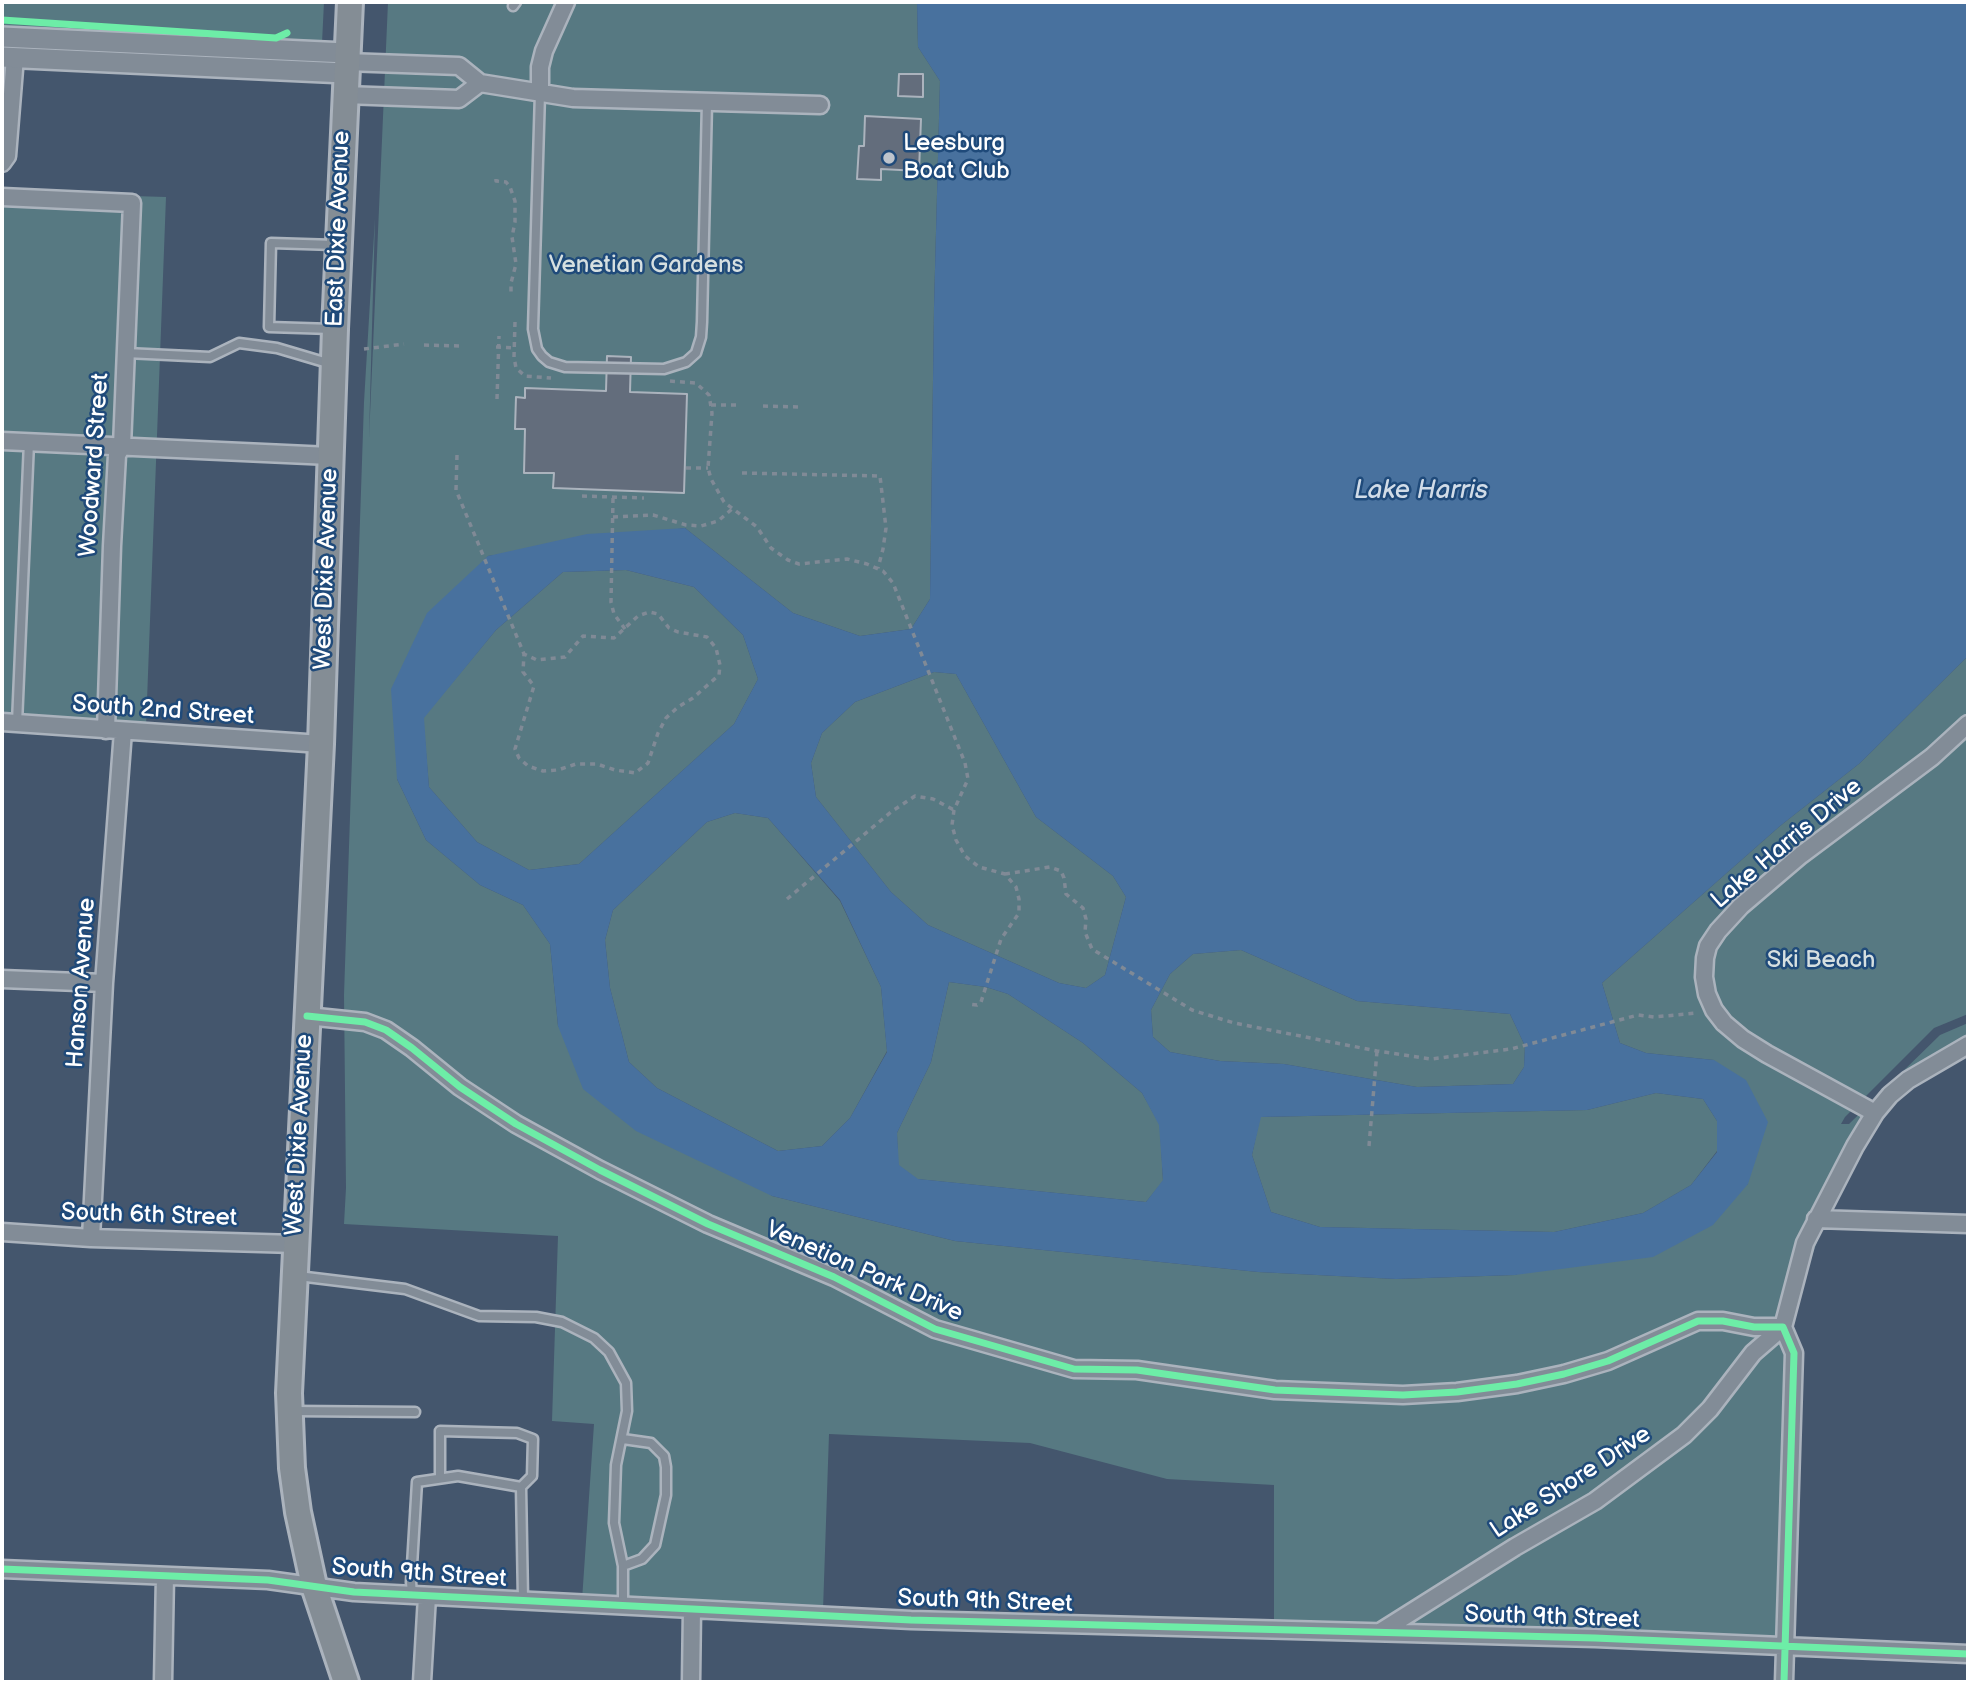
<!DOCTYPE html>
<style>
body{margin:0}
#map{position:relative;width:1970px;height:1684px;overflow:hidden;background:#44566d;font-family:"Balsamiq Sans",sans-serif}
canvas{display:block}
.frame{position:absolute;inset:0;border:4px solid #fff;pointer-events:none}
</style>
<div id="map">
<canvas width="1970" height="1684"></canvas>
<div class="frame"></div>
</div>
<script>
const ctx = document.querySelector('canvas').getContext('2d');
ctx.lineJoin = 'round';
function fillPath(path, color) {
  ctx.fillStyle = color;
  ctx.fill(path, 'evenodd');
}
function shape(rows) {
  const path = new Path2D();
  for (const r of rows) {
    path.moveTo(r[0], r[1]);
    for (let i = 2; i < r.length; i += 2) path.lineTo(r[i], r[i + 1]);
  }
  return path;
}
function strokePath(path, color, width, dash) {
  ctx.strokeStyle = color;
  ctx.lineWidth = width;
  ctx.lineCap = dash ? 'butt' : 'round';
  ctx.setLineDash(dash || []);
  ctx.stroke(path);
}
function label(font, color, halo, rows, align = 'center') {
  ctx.font = font + ' "Balsamiq Sans",sans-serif';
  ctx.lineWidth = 5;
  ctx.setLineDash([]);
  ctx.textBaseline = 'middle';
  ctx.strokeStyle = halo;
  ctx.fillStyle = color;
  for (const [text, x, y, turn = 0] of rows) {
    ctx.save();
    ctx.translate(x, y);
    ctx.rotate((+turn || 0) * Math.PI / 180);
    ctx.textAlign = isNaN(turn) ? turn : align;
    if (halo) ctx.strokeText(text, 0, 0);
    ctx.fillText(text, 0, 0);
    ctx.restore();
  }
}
fillPath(shape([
 [2,2,324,2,322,43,2,27],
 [388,2,917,2,918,47,940,81,934,307,930,599,911,629,860,636,793,613,685,528,488,556,397,779,426,840,480,885,523,905,550,944,558,1026,772,1196,955,1241,1258,1272,1396,1279,1515,1275,1748,1184,1714,1060,1646,1053,1620,1043,1602,983,1780,826,1860,763,1968,656,1968,1014,1934,1028,1845,1117,1841,1124,1849,1124,1940,1035,1968,1023,1968,1049,1887,1105,1845,1163,1790,1318,1785,1639,1274,1630,1274,1485,1167,1479,1030,1443,829,1434,823,1610,582,1600,594,1424,552,1421,558,1236,344,1224,346,1188,344,995,364,402,375,218,369,438],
 [2,192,166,197,146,727,2,721],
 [626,570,694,587,743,635,758,679,734,724,579,864,529,870,477,842,429,787,423,718,496,630,563,572],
 [934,672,956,674,1036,817,1113,876,1126,897,1105,975,1086,988,1059,983,928,925,891,892,816,797,811,763,822,733,855,702],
 [735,813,768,818,840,901,881,987,887,1051,850,1118,822,1146,778,1151,657,1088,629,1062,610,988,605,940,613,910,707,822],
 [1241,950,1357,1001,1510,1014,1525,1046,1524,1067,1513,1084,1417,1087,1284,1064,1220,1061,1170,1052,1153,1037,1151,1010,1170,974,1193,954],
 [949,982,986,987,1008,994,1083,1043,1142,1093,1160,1125,1163,1181,1146,1202,917,1179,898,1165,897,1133,931,1062],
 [1656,1093,1703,1099,1717,1121,1717,1151,1691,1185,1643,1213,1554,1232,1320,1227,1271,1212,1252,1155,1260,1117,1587,1110]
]), '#577982');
fillPath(shape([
 [917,2,1968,2,1968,656,1860,763,1780,826,1602,983,1620,1043,1646,1053,1714,1060,1746,1080,1768,1122,1748,1184,1713,1225,1653,1257,1515,1275,1396,1279,1258,1272,955,1241,772,1196,636,1131,583,1089,558,1026,550,944,523,905,480,885,426,840,397,779,391,689,427,613,488,556,587,534,685,528,793,613,860,636,911,629,930,599,934,307,940,81,918,47],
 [626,570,694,587,743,635,758,679,734,724,579,864,529,870,477,842,429,787,424,718,496,630,563,572],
 [934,672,956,674,1036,817,1113,876,1126,897,1105,975,1086,988,1059,983,928,925,891,892,816,797,811,763,822,733,855,702],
 [735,813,768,818,840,900,881,987,887,1052,850,1118,822,1146,778,1151,657,1088,629,1062,610,988,605,940,613,910,707,822],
 [1241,950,1357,1001,1510,1014,1525,1046,1524,1067,1513,1084,1417,1087,1284,1064,1220,1061,1170,1052,1153,1037,1151,1010,1170,974,1193,954],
 [949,982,986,987,1008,994,1083,1043,1142,1093,1159,1125,1163,1180,1146,1202,918,1179,899,1165,897,1133,931,1062],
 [1656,1093,1703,1099,1717,1121,1717,1152,1691,1185,1643,1213,1554,1232,1320,1227,1271,1212,1252,1155,1261,1117,1587,1110]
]), '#48719e');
const building = shape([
 [899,74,923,74,923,97,898,96,899,74],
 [865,116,921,119,919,171,881,169,881,180,857,179,859,146,864,146,865,116],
 [607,356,631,357,630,392,687,394,684,493,553,488,554,473,524,473,525,429,515,429,516,397,525,398,525,388,606,391,607,356]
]);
fillPath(building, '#636d7c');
strokePath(building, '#abb3bd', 2);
const service = shape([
 [513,6,516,2],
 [540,93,533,329,537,349,542,356,549,362,565,367,664,369,686,362,696,353,701,337,702,322,707,102],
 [332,329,269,327,271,243,335,245],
 [126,353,210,357,239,343,277,348,331,364],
 [17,723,29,442],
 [298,1276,405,1289,479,1316,536,1317,562,1322,594,1338,609,1352,626,1383,627,1411,616,1465,614,1523,623,1566,623,1605],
 [292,1411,415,1412],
 [440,1478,440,1431,517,1433,533,1439,532,1476,521,1487],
 [623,1566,642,1559,655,1545,666,1495,666,1467,664,1456,651,1443,623,1439],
 [412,1595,411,1582,417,1482,458,1476,521,1487,523,1599]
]);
const minor = shape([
 [346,62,459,66,480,83,573,98,820,105],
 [540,93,540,67,544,51,566,2],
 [344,95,459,99,480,83],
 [2,163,7,156,15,57],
 [2,197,132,203,122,446,117,455,112,546,106,730],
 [2,441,330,456],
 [2,722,321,744],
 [2,979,104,983],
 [307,1016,365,1022,386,1030,412,1048,460,1087,516,1124,600,1170,708,1224,834,1277,935,1329,1074,1369,1137,1370,1275,1390,1403,1395,1457,1392,1517,1384,1564,1374,1608,1361,1698,1321,1723,1321,1754,1327,1783,1327,1794,1353,1784,1682],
 [1875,1113,1767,1054,1743,1039,1724,1023,1714,1010,1707,994,1704,977,1705,958,1708,946,1718,931,1741,906,1801,855,1932,757,1968,724],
 [1816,1219,1968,1224],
 [2,1232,91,1238,295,1244],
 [91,1238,104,983,123,731],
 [2,1569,268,1580,354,1592,911,1620,1595,1638,1968,1654],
 [1380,1632,1515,1547,1595,1501,1684,1435,1710,1409,1753,1353,1783,1327,1805,1243,1855,1146,1875,1113,1890,1095,1908,1080,1968,1045],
 [163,1682,165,1576],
 [422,1682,427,1596],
 [691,1682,692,1609]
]);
const tertiary = shape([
 [2,37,346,53],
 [2,57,345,73]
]);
const primary = shape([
 [346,1682,314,1586,298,1512,292,1468,289,1393,321,744,335,329,350,2]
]);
strokePath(service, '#abb3bd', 13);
strokePath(minor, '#abb3bd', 21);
strokePath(tertiary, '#abb3bd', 24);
strokePath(primary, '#abb3bd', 30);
strokePath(shape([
 [496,179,496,181,506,182,510,187,515,201,515,222,512,237,516,264,511,283,511,296],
 [515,322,514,357,516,368,525,376,551,378],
 [424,345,459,346],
 [496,347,514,348],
 [364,349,404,344],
 [670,381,696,383,709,395,712,413,708,468,711,479,724,502,757,527,771,548,788,560,799,564,847,559,867,564,883,571,893,583,965,763,968,779,954,810,952,825,956,840,965,856,979,867,1005,874,1016,887,1019,899,1019,913,1001,939,981,1002,977,1005,969,1004],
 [497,399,499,336],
 [711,405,741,405],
 [763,406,801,407],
 [457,455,456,490,524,654,523,672,534,686,515,749,519,758,528,766,543,771,558,770,576,764,597,764,615,770,635,773,648,763,658,733,666,718,678,707,693,698,719,675,720,665,716,648,707,637,678,632,669,628,658,614,649,612,638,616,614,638,583,636,565,657,537,660,524,654],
 [686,468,708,468],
 [742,473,880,476,886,528,883,549,878,568],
 [582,496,644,498],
 [613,498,611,602,614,614,625,629],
 [613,517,653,515,686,525,701,526,718,521,732,509],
 [1005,874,1050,867,1061,871,1064,878,1066,894,1083,908,1086,919,1085,932,1092,949,1192,1010,1234,1023,1377,1051,1431,1059,1511,1049,1638,1015,1654,1017,1697,1013],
 [787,899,891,812,915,796,933,799,954,810],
 [1369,1146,1377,1051]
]), '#808a96', 3.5, [5, 5]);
strokePath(service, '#828c97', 8);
strokePath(minor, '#828c97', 16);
strokePath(tertiary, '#828c97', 19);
strokePath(primary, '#848d95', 24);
strokePath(shape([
 [2,20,276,38,287,33],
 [307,1016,365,1022,386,1030,412,1048,460,1087,516,1124,600,1170,708,1224,834,1277,935,1329,1074,1369,1137,1370,1275,1390,1403,1395,1457,1392,1517,1384,1564,1374,1608,1361,1698,1321,1723,1321,1754,1327,1783,1327,1794,1353,1784,1682],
 [2,1569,268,1580,354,1592,911,1620,1595,1638,1968,1654]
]), '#6deda7', 7);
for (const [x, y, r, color] of [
 [889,158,7,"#bec4cc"]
]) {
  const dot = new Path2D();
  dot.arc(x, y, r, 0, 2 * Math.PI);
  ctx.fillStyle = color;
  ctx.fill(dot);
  strokePath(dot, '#1f4a7a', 2.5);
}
label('24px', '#fff', '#1f4a7a', [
 ["Leesburg",903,144],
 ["Boat Club",903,172]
], 'left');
label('24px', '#fff', '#1f4a7a', [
 ["East Dixie Avenue",339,229,-88],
 ["Woodward Street",95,465,-86],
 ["West Dixie Avenue",327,569,-88],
 ["South 2nd Street",163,711,4],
 ["Lake Harris Drive",1787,844,-40],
 ["Hanson Avenue",82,983,-86],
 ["West Dixie Avenue",300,1135,-87],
 ["South 6th Street",149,1216,2],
 ["Venetion Park Drive",864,1272,24],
 ["Lake Shore Drive",1571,1483,-33],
 ["South 9th Street",419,1574,4],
 ["South 9th Street",985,1602,2],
 ["South 9th Street",1552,1618,2]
]);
label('24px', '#d6dfe0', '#1f4a7a', [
 ["Venetian Gardens",646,266],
 ["Ski Beach",1821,961]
]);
label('italic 26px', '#d1dce8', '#1f4a7a', [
 ["Lake Harris",1421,491]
]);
</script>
